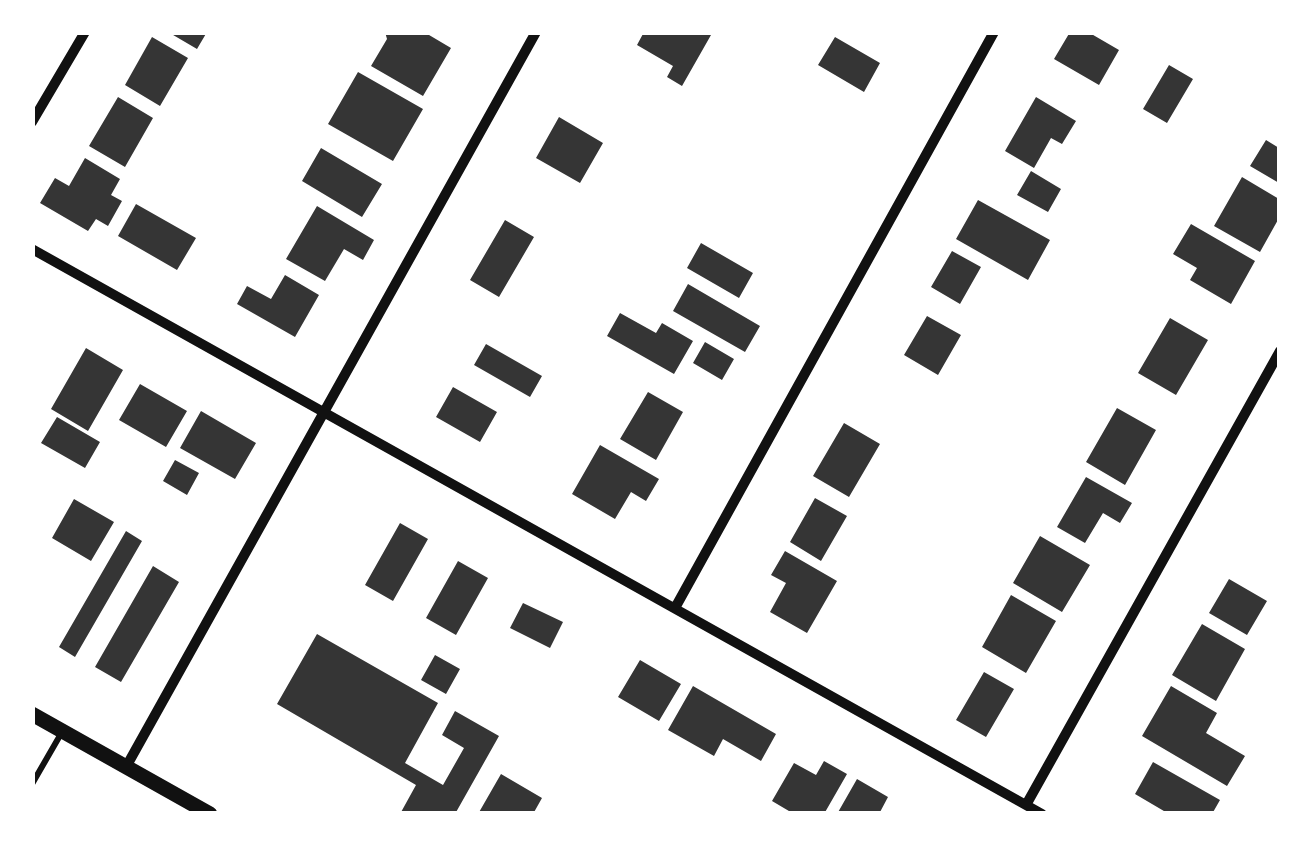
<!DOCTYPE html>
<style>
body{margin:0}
#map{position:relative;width:1312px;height:846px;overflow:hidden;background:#fff;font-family:"Fira Sans",sans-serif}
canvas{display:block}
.frame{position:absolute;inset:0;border:35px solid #fff;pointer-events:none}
</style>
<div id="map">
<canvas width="1312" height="846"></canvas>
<div class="frame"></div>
</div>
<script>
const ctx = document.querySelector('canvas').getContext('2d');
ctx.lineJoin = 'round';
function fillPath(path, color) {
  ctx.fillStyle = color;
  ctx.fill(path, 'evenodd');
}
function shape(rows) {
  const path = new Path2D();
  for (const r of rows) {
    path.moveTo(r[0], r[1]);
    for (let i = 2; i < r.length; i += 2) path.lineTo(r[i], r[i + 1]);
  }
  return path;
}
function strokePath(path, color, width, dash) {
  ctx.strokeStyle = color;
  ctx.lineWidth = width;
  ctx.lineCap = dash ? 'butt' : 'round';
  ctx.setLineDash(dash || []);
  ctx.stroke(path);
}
fillPath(shape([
 [168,32,207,32,197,49],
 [385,32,424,32,451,48,423,96,371,66,387,39],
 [644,32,707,32,711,35,682,86,667,77,673,66,637,45],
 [1070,32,1088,32,1119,50,1099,85,1054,59],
 [152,37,188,58,160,106,125,85],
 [835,37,880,63,864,92,818,65],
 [1169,65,1193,79,1167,123,1143,109],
 [358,72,423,109,393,161,328,124],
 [118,97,153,118,125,167,89,146],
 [1036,97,1076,121,1062,144,1051,138,1034,168,1005,151],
 [559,117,603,143,580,183,536,158],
 [1266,140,1279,148,1279,183,1250,166],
 [321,148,382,184,362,217,302,181],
 [85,158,120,179,111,195,122,201,108,226,96,219,88,231,40,203,55,178,69,186],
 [1031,171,1061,189,1048,212,1017,195],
 [1242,177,1279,199,1279,218,1260,252,1214,226],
 [978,200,1050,240,1028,280,956,239],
 [136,204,196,238,177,270,118,236],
 [317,206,374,240,363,260,344,249,325,281,286,259],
 [505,220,534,237,499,297,470,280],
 [1191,224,1255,261,1231,304,1190,280,1197,268,1173,254],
 [701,243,753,273,739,298,687,268],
 [952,251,981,267,960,304,931,287],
 [285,275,319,295,295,337,237,304,247,286,271,299],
 [688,284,760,326,745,352,673,311],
 [620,313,656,333,662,323,693,341,674,374,607,336],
 [927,316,961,335,938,375,904,355],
 [1170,318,1208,340,1176,395,1138,373],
 [705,342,734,359,722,380,693,363],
 [486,344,542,376,530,397,474,365],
 [86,348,123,370,88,431,51,409],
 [140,384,187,411,166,447,119,420],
 [453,387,497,412,480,442,436,417],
 [648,392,683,412,656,460,620,439],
 [1117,408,1156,430,1125,485,1086,462],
 [201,411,256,443,235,479,180,448],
 [57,417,100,442,85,468,41,443],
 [844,423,880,444,849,497,813,476],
 [600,445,659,479,646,501,631,492,615,519,572,494],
 [175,460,199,473,187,495,163,481],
 [1086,477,1132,503,1120,523,1103,513,1085,543,1057,527],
 [815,498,847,516,821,561,790,542],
 [74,499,114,522,91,561,52,538],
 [400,523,428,539,393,601,365,585],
 [126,531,142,541,75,657,59,647],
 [1040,536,1090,565,1062,612,1013,583],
 [785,551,837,581,807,633,770,612,786,583,771,575],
 [458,561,488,578,456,635,426,618],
 [153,566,179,582,121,682,95,667],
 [1229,579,1267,601,1247,635,1209,613],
 [1011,595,1056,621,1026,673,982,647],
 [523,603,563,622,550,648,510,628],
 [1202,624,1245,649,1216,701,1172,675],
 [317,634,438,703,405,763,443,785,464,748,442,735,455,711,499,736,455,814,400,814,416,785,277,704],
 [435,655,460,669,446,694,421,680],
 [640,660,681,684,659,721,618,697],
 [984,672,1014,689,986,737,956,720],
 [693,686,776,734,761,761,723,739,714,756,668,730],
 [1171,686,1217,713,1206,733,1245,756,1227,786,1142,736],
 [824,761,847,774,824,814,794,814,772,801,794,763,816,775],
 [1153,762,1220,800,1212,814,1169,814,1135,794],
 [501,774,542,798,533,814,478,814],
 [857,779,888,797,879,814,837,814]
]), '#353535');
strokePath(shape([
 [32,784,62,732]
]), '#111', 6);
strokePath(shape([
 [32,122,85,32],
 [32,249,1042,814],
 [675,608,994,32],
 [126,767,536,32],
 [1026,805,1280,351]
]), '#111', 10);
strokePath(shape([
 [32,714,210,814]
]), '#111', 15);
</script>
